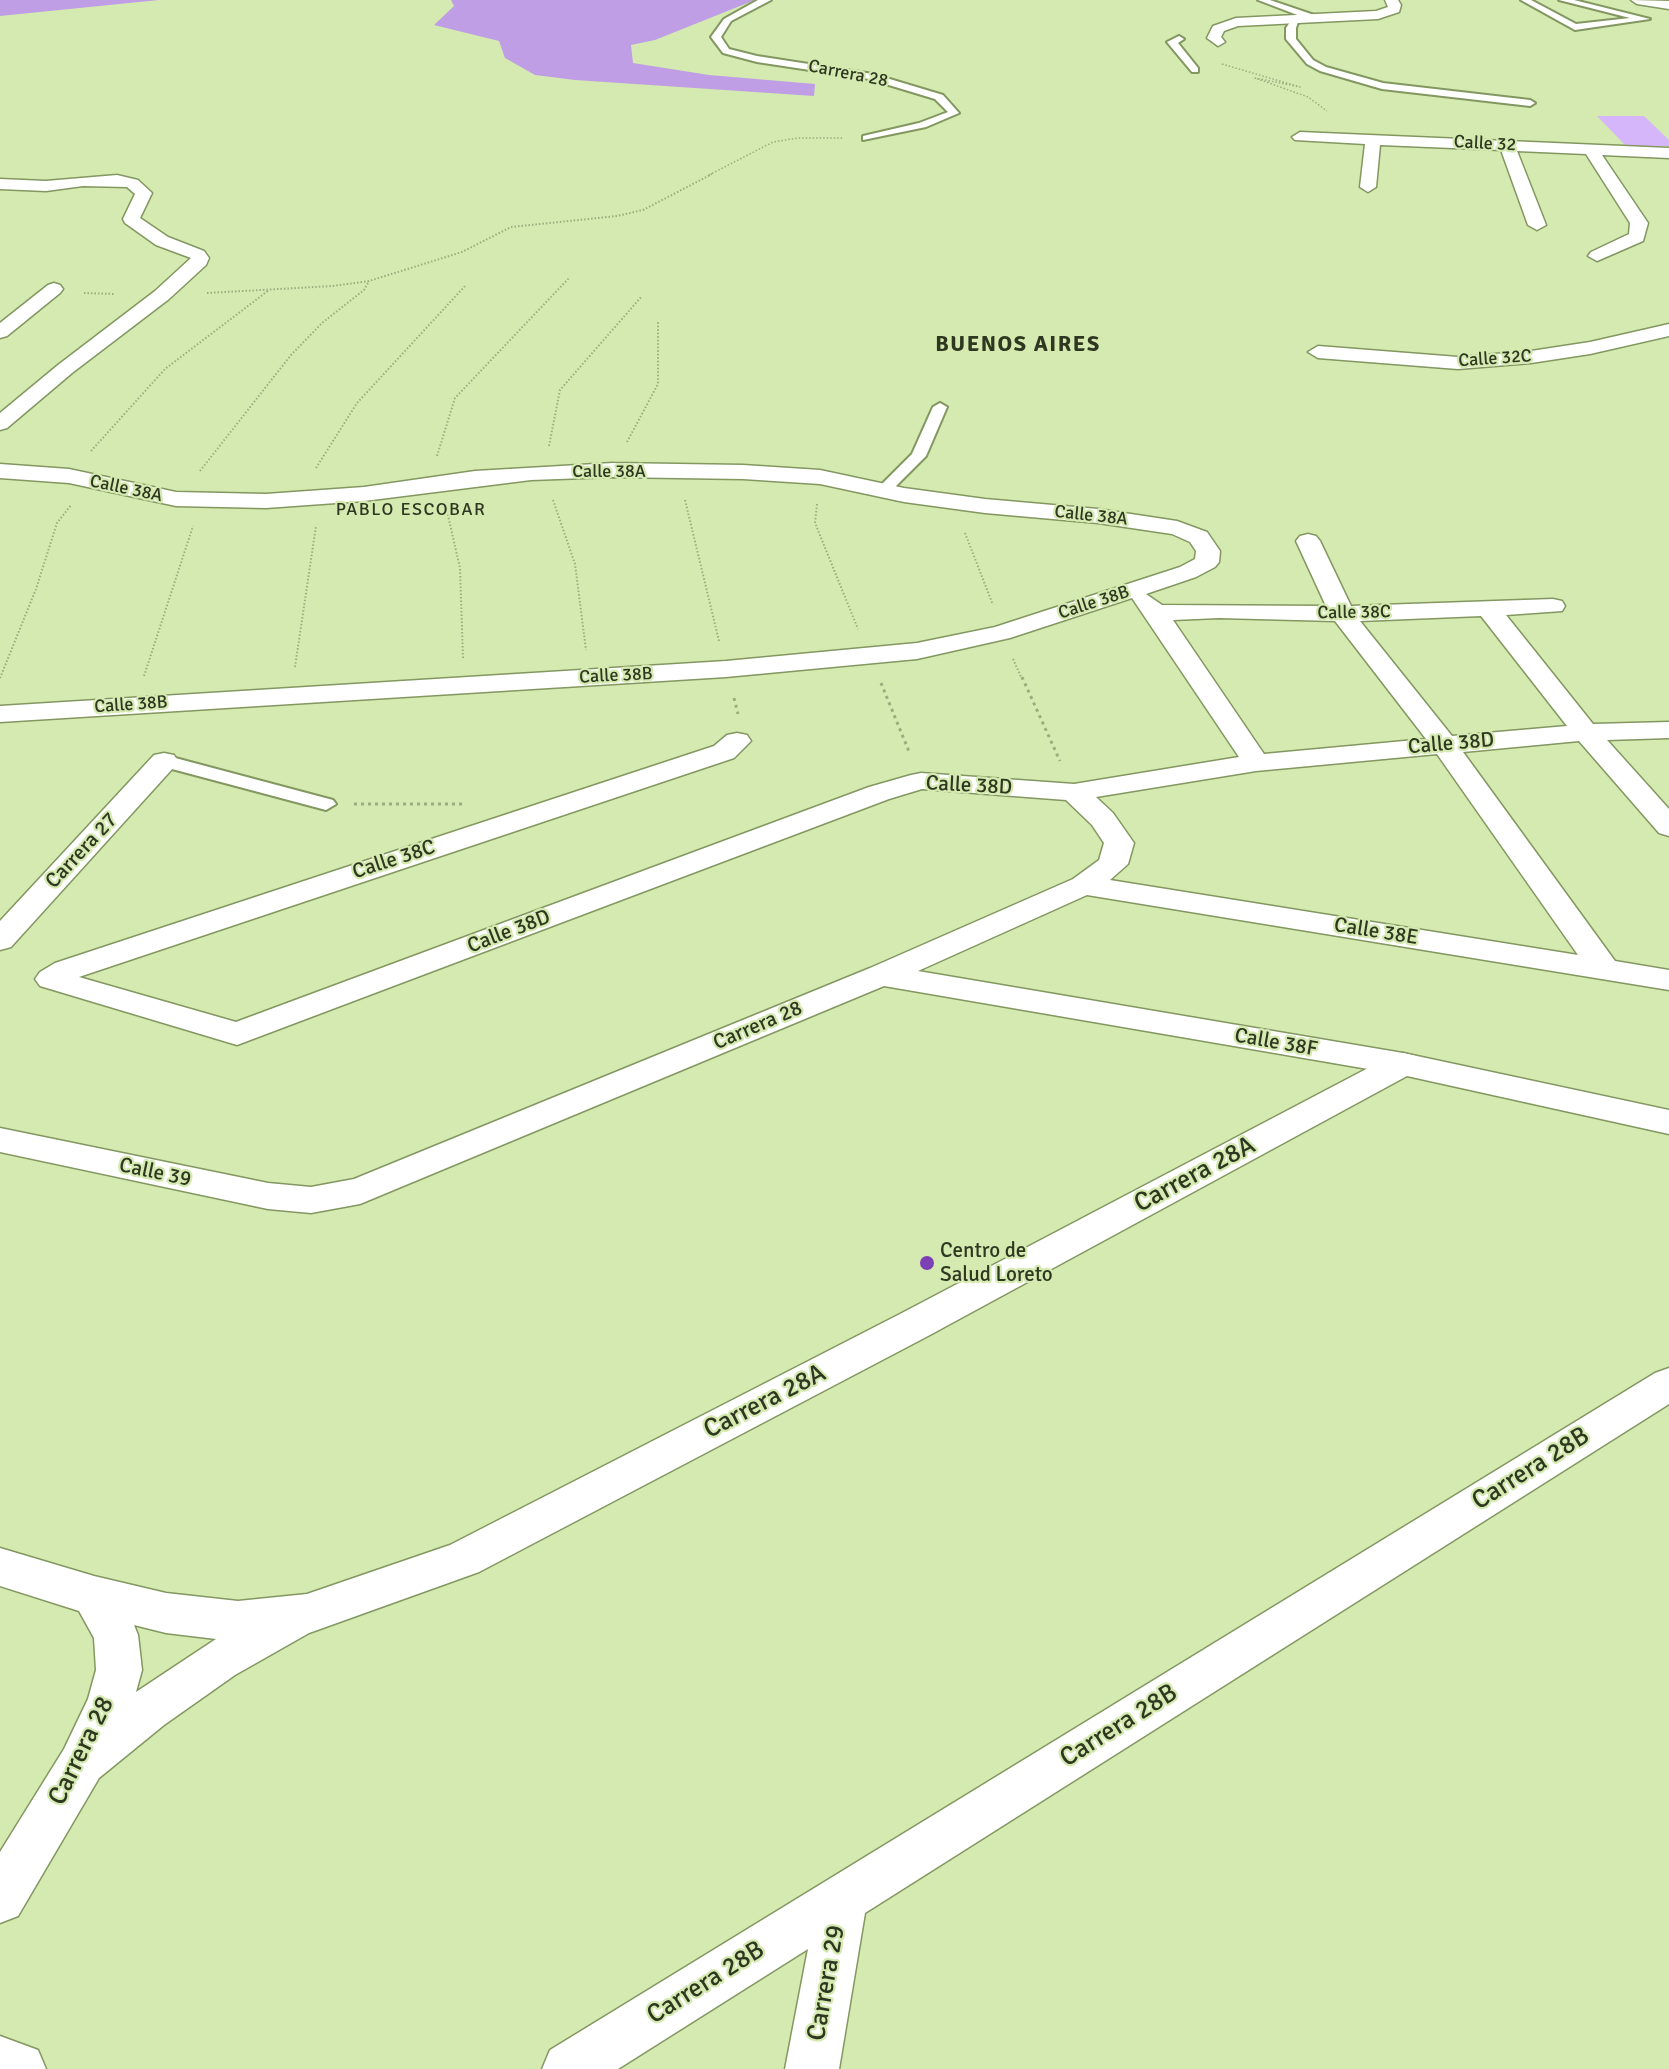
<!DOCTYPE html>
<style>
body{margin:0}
canvas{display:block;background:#d4eab0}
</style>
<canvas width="1669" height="2069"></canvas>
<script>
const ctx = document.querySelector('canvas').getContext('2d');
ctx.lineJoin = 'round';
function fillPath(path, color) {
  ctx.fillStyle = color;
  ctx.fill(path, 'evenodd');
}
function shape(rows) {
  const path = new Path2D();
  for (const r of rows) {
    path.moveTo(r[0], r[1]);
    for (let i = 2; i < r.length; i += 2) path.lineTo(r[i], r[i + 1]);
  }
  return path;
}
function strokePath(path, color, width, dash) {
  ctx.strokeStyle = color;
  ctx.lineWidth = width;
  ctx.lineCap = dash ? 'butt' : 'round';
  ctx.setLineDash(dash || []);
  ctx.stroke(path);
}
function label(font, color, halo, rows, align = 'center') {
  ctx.font = font + ' Signika,sans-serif';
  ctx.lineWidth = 4.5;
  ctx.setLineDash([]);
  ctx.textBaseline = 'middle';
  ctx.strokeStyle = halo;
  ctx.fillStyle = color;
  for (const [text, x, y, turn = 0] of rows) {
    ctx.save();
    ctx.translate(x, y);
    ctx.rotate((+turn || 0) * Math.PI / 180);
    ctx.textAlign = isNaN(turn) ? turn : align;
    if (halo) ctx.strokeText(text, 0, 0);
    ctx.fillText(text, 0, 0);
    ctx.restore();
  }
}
fillPath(shape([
 [1597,116,1644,116,1669,140,1669,146,1626,146]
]), '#d6b6fb');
fillPath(shape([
 [0,0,159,0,0,16],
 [451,0,755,0,655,40,631,45,633,63,709,75,815,84,814,96,575,80,535,75,505,58,499,41,434,25,454,6]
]), '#bf9ee6');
const lane = shape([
 [758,0,771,0,731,21,721,37,729,49,757,56,873,74,943,95,959,113,926,127,863,140,863,136,919,123,948,112,935,99,869,79,757,62,723,53,711,37,724,19,758,0],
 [1258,0,1270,0,1317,16,1317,20,1314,21,1300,16,1296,28,1296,39,1313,60,1326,67,1383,83,1530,100,1535,103,1530,106,1382,89,1320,71,1307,64,1286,39,1286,28,1294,16,1300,16,1258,0],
 [1521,0,1531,0,1576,24,1630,18,1559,0,1574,0,1650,19,1575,30,1521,0],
 [1179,36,1184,39,1178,43,1198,68,1198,72,1192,72,1167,42,1179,36],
 [940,403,947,407,926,456,889,493,879,493,876,490,912,454,933,407,940,403],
 [164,755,333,800,336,804,326,810,157,765,155,761,164,755]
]);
const street = shape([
 [1385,0,1398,0,1401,5,1399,12,1378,19,1238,26,1224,31,1221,37,1225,42,1218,46,1207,38,1213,26,1236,18,1376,11,1388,7,1385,0],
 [1300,132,1669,148,1669,158,1602,155,1648,223,1643,241,1597,261,1588,256,1591,252,1629,234,1630,223,1586,154,1517,151,1546,225,1537,230,1528,225,1501,150,1380,145,1376,187,1368,192,1360,187,1365,144,1295,140,1292,137,1300,132],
 [117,175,138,180,152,193,140,218,168,237,204,251,209,258,206,265,169,299,72,373,7,428,0,430,0,413,58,365,155,291,191,258,156,245,125,223,123,219,135,194,127,187,83,186,46,191,0,189,0,179,46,181,117,175],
 [54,283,60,285,63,289,60,293,7,336,0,338,0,323,48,285,54,283],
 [1669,324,1669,336,1590,354,1531,363,1458,369,1318,358,1308,352,1318,346,1458,357,1531,351,1590,342,1669,324],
 [613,463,743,465,820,470,904,488,985,499,1098,509,1177,521,1207,532,1220,551,1219,562,1215,567,1196,577,1146,594,1162,605,1326,606,1296,541,1300,536,1308,534,1316,536,1320,541,1351,606,1553,599,1562,601,1565,606,1562,611,1506,615,1593,724,1669,722,1669,738,1607,740,1669,809,1669,836,1659,833,1579,741,1463,752,1615,961,1669,970,1669,990,1087,895,918,971,1403,1053,1415,1056,1420,1064,1415,1072,1403,1075,884,986,360,1204,311,1213,268,1209,0,1152,0,1128,268,1183,311,1187,354,1179,870,968,1073,879,1099,860,1104,843,1092,825,1066,800,922,789,889,799,237,1045,40,986,35,979,40,972,55,963,714,746,727,735,737,733,747,735,751,741,734,758,79,977,236,1022,869,787,911,775,921,773,1074,784,1239,757,1132,598,1010,638,917,659,726,677,0,722,0,706,726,661,917,643,995,627,1180,567,1195,559,1196,551,1190,542,1172,534,1098,523,985,513,904,502,820,484,743,479,613,477,531,480,364,501,266,508,176,506,69,483,0,478,0,464,69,469,176,492,266,494,364,487,475,471,613,463],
 [1481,616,1567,726,1452,736,1360,621,1481,616],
 [1219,618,1335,621,1426,739,1264,754,1173,620,1219,618],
 [1437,754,1578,955,1110,880,1128,864,1134,843,1113,813,1096,797,1256,771,1437,754],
 [164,753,174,755,178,761,174,767,11,947,0,950,0,921,154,755,164,753],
 [1669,1368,1669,1404,865,1913,839,2069,785,2069,808,1949,618,2069,542,2069,550,2050,1655,1373,1669,1368]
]);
const secondary = shape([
 [1631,0,1669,1,1669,9,1637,4,1631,0],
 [1403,1053,1669,1110,1669,1134,1407,1076,928,1336,479,1572,309,1633,235,1675,164,1725,99,1778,18,1916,0,1923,0,1852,64,1749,88,1699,96,1670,94,1638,79,1611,0,1586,0,1548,94,1576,166,1593,238,1601,307,1594,450,1545,900,1314,1391,1056,1403,1053],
 [134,1625,166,1633,216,1639,136,1692,142,1670,138,1635,134,1625],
 [0,2036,38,2050,46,2069,0,2069,0,2036]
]);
strokePath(lane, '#839760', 4);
strokePath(street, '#839760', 3);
strokePath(secondary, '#839760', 3);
strokePath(shape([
 [1222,64,1300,87,1255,78,1308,97,1327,111],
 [709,175,773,142,798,138,842,138]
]), '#9bad7f', 1.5, [1.5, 2]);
strokePath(shape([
 [84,293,115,294],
 [207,293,333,286,369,281,462,252,511,227,617,216,643,210,712,174],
 [627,442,658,384,658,321],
 [549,446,560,390,642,296],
 [91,451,165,369,269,290],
 [437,456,455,398,570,277],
 [316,468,357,403,465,286],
 [200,471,291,355,322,323,364,290,369,281],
 [553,500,575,564,586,650],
 [685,500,719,641],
 [817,504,815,523,858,629],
 [447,511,460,568,463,658],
 [965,533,993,605],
 [1013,659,1022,679],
 [295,667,316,526],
 [144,676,193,526],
 [0,678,36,589,57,523,71,505]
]), '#9bad7f', 2, [1.5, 2]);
strokePath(shape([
 [1022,677,1060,761],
 [881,683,910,754],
 [734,698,738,714],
 [354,804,463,804]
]), '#9bad7f', 3, [3, 4]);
fillPath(lane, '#fff');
fillPath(street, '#fff');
fillPath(secondary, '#fff');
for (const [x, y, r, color] of [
 [927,1263,8,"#7c3fb4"]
]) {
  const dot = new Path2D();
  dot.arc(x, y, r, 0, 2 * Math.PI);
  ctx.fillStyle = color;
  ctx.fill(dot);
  strokePath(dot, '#d4eab0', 2);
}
label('18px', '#2e3720', '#d4eab0', [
 ["Carrera 28",848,74,11],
 ["Calle 32",1485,144,3],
 ["Calle 32C",1495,359,-4],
 ["Calle 38A",609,472],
 ["Calle 38A",126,489,12],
 ["Calle 38A",1091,516,6],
 ["Calle 38B",1094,603,-18],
 ["Calle 38C",1354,613,-1],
 ["Calle 38B",616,676,-3],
 ["Calle 38B",131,705,-4]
]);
ctx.letterSpacing = '1.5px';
label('18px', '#2e3720', '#d4eab0', [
 ["PABLO ESCOBAR",411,510]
]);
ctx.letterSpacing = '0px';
label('21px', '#2e3720', '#d4eab0', [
 ["Calle 38D",1451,744,-5],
 ["Calle 38D",969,786,3],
 ["Carrera 27",82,851,-47],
 ["Calle 38C",394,860,-18],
 ["Calle 38D",509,932,-21],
 ["Calle 38E",1376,932,9],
 ["Carrera 28",758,1026,-23],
 ["Calle 38F",1276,1043,10],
 ["Calle 39",155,1173,12]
]);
label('21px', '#2e3720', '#d4eab0', [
 ["Centro de",940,1251],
 ["Salud Loreto",940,1275]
], 'left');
ctx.letterSpacing = '1.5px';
label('bold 22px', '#2e3720', '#d4eab0', [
 ["BUENOS AIRES",1018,345]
]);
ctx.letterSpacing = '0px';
label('26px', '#2e3720', '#d4eab0', [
 ["Carrera 28A",1195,1175,-28],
 ["Carrera 28A",765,1402,-27],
 ["Carrera 28B",1531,1469,-32],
 ["Carrera 28B",1119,1726,-32],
 ["Carrera 28",82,1751,-64],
 ["Carrera 28B",706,1983,-32],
 ["Carrera 29",827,1983,-80]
]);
</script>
